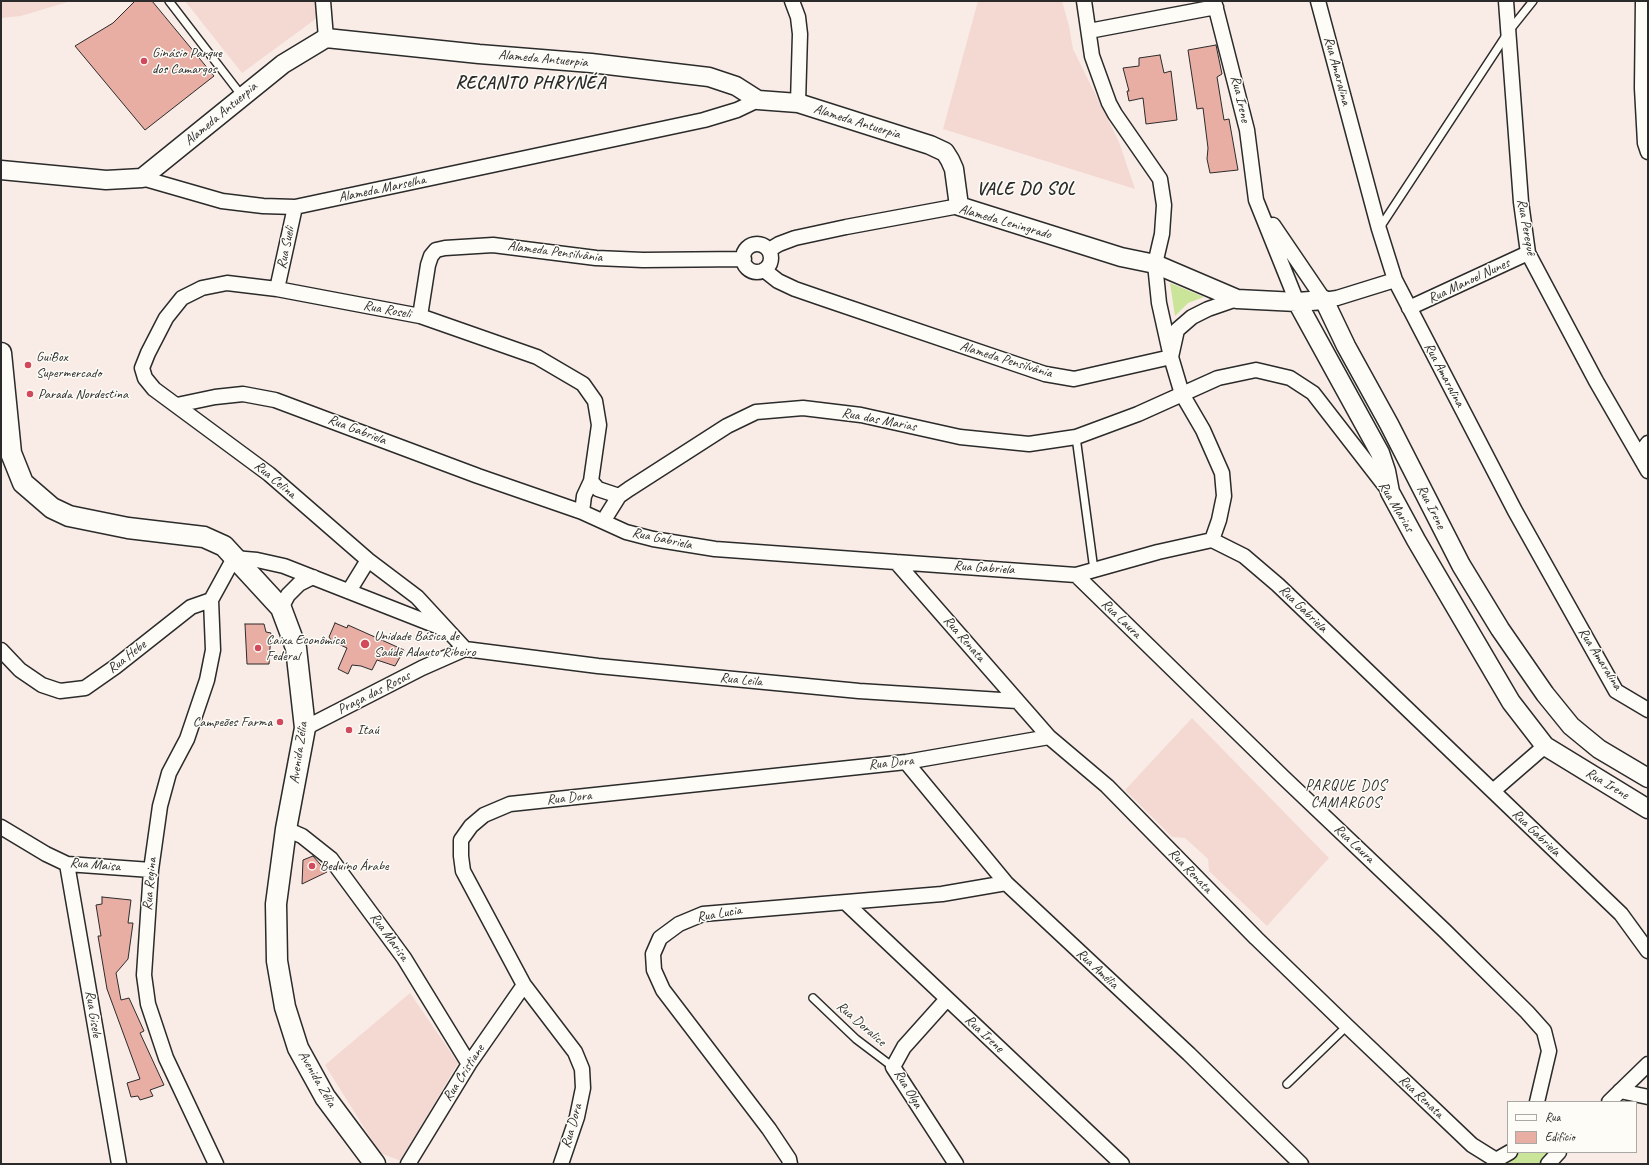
<!DOCTYPE html>
<meta charset="utf-8">
<style>
body{margin:0}
#map{position:relative;width:1649px;height:1165px;overflow:hidden;background:#f9ece6;font-family:Caveat,sans-serif}
canvas{display:block}
.frame{position:absolute;inset:0;border:2px solid #2b2b2b;pointer-events:none}
.legend{position:absolute;left:1507px;top:1101px;width:130px;height:52px;box-sizing:border-box;background:#fdfcf7;border:1px solid #a9a8a5;margin:0;padding:5px 7px;list-style:none;font-size:12px;color:#2b2b2b}
.legend li{display:flex;align-items:center;gap:8px;height:20px}
.legend b{width:20px;border:1px solid #a9a8a5}
</style>
<div id="map">
<canvas width="1649" height="1165"></canvas>
<div class="frame"></div>
<ul class="legend">
<li><b style="height:5px;background:#fdfcf7"></b>Rua</li>
<li><b style="height:11px;background:#e8aea4"></b>Edifício</li>
</ul>
</div>
<script>
const ctx = document.querySelector('canvas').getContext('2d');
ctx.lineJoin = 'round';
function fillPath(path, color) {
  ctx.fillStyle = color;
  ctx.fill(path, 'evenodd');
}
function shape(rows) {
  const path = new Path2D();
  for (const r of rows) {
    if (r.length === 3) {
      path.moveTo(r[0] + r[2], r[1]);
      path.arc(r[0], r[1], r[2], 0, 2 * Math.PI);
      continue;
    }
    path.moveTo(r[0], r[1]);
    for (let i = 2; i < r.length; i += 2) path.lineTo(r[i], r[i + 1]);
  }
  return path;
}
function strokePath(path, color, width, dash) {
  ctx.strokeStyle = color;
  ctx.lineWidth = width;
  ctx.lineCap = dash ? 'butt' : 'round';
  ctx.setLineDash(dash || []);
  ctx.stroke(path);
}
function label(font, color, halo, rows, align = 'center') {
  ctx.font = font + ' Caveat,sans-serif';
  ctx.lineWidth = 3;
  ctx.setLineDash([]);
  ctx.textBaseline = 'middle';
  ctx.strokeStyle = halo;
  ctx.fillStyle = color;
  for (const [text, x, y, turn = 0] of rows) {
    ctx.save();
    ctx.translate(x, y);
    ctx.rotate((+turn || 0) * Math.PI / 180);
    ctx.textAlign = isNaN(turn) ? turn : align;
    if (halo) ctx.strokeText(text, 0, 0);
    ctx.fillText(text, 0, 0);
    ctx.restore();
  }
}
fillPath(shape([
 [1,1,71,1,21,16,1,18],
 [185,1,316,1,317,18,242,73],
 [978,1,1062,1,1069,26,1073,49,1119,142,1135,189,943,129],
 [1192,718,1329,858,1267,926,1209,871,1208,859,1185,838,1172,837,1125,790],
 [410,993,458,1063,401,1161,380,1153,325,1065]
]), '#f4d9d2');
fillPath(shape([
 [1170,283,1204,297,1188,303,1175,316],
 [1520,1152,1549,1152,1539,1164,1508,1164]
]), '#cae49a');
const building = shape([
 [135,1,152,1,214,76,145,130,75,46,113,23,135,1],
 [1216,45,1222,74,1217,77,1224,120,1229,119,1238,170,1210,173,1207,159,1208,148,1203,108,1197,109,1188,50,1216,45],
 [1160,55,1164,73,1171,71,1177,120,1146,124,1143,98,1129,101,1127,91,1129,91,1123,68,1139,66,1139,58,1160,55],
 [335,623,347,628,348,625,404,650,395,666,377,660,372,670,361,666,352,665,348,674,338,669,347,648,332,641,329,637,335,623],
 [245,624,264,624,266,632,271,633,269,664,247,664,245,624],
 [313,856,327,872,302,884,303,860,313,856],
 [102,897,131,900,128,923,133,923,128,959,116,973,121,1000,129,998,144,1031,140,1033,164,1085,150,1090,153,1096,140,1100,138,1096,131,1097,127,1083,140,1079,107,989,98,936,101,936,96,905,102,904,102,897]
]);
fillPath(building, '#e8aea4');
strokePath(building, '#2b2b2b', 1);
const service = shape([
 [169,1,242,96],
 [1379,229,1509,31,1533,1],
 [1076,437,1094,570],
 [813,998,856,1039,893,1067],
 [1287,1084,1347,1026]
]);
const minor = shape([
 [323,1,326,38],
 [792,1,798,17,800,34,798,103],
 [1084,1,1092,56,1109,103,1115,114,1160,179,1164,205,1162,234,1155,264,1159,303,1171,357,1182,394,1203,430,1222,473,1224,496,1219,520,1212,540],
 [1214,1,1247,130,1256,200,1297,302],
 [1318,1,1379,229,1395,280,1515,511,1616,691,1648,710],
 [1506,1,1521,202,1528,253,1596,381,1648,471],
 [1643,1,1642,88,1645,143,1648,152],
 [1089,31,1216,7],
 [142,178,222,201,263,206,295,207,704,120,737,110,758,100],
 [1273,225,1324,300,1337,298,1395,280],
 [757,258,14],
 [769,250,779,244,795,238,846,227,959,206],
 [764,270,778,281,795,289,824,299,1045,374,1074,379,1171,357,1177,330,1192,317,1208,309,1237,299],
 [277,289,295,207],
 [1409,308,1528,253],
 [420,316,428,265,431,256,436,250,445,248,493,245,596,258,643,260,744,259],
 [177,405,215,397,243,394,275,400,478,476,582,512,626,532,653,539,715,549,1076,575,1158,552,1212,540,1244,556,1278,585,1621,914,1648,951],
 [1639,455,1648,443],
 [591,481,598,489,619,496],
 [604,520,619,496,629,489,727,426,756,412,803,408,861,415,960,437,1029,444,1076,437,1138,414,1218,378,1256,370,1290,378,1313,393,1389,491],
 [896,562,1049,737,1107,786,1256,938,1347,1026,1472,1145,1496,1160,1498,1164],
 [1076,575,1283,777,1445,931,1527,1012,1544,1031,1549,1051,1537,1102],
 [349,591,368,560],
 [211,600,213,650,207,680,187,739,169,773,160,806,151,870,144,975,148,1004,166,1058,216,1164],
 [281,608,288,595,299,584,313,577],
 [465,649,417,597,368,560,269,474,154,389,145,378,142,368,148,353,166,318,182,298,202,288,227,283,277,289,420,316,537,357,583,384,595,401,599,425,591,481,584,496,582,512],
 [465,649,598,666,859,691,1017,701],
 [1,650,20,670,42,685,60,691,85,688,115,667,191,607,211,600,234,558,257,560,284,566,442,628],
 [305,728,422,668,465,649],
 [906,762,1006,883,1189,1054,1301,1164],
 [1493,791,1545,746],
 [1,827,46,854,67,864,151,870],
 [286,829,302,836,331,859,404,958,469,1064],
 [67,864,119,1164],
 [846,903,1122,1164],
 [947,999,904,1047,893,1067,956,1164],
 [1620,1091,1648,1097],
 [1609,1102,1648,1064],
 [1496,1160,1510,1152],
 [408,1164,469,1064,524,985],
 [561,1164,577,1117,583,1088,582,1069,575,1052,524,985,463,871,461,856,461,840,471,826,484,815,510,804,906,762,1049,737],
 [790,1164,789,1159,769,1129,663,990,654,970,653,954,660,938,679,924,703,914,942,894,1006,883],
 [1548,1164,1559,1152]
]);
const tertiary = shape([
 [1,170,106,180,142,178,283,64,326,38,479,54,591,63,709,77,736,86,758,100,798,103,930,145,945,152,950,160,954,169,959,206,1121,257,1155,264,1237,299,1297,302,1324,300,1346,346,1389,424,1461,565,1500,629,1545,694,1571,726,1599,749,1648,778],
 [1297,302,1380,453,1386,471,1390,492,1416,540,1511,702,1545,746,1648,809]
]);
const secondary = shape([
 [1,353,11,453,23,483,52,508,69,516,128,528,204,537,224,546,281,608,296,648,305,728,286,829,276,904,277,961,285,1007,298,1048,325,1097,375,1164]
]);
strokePath(service, '#2b2b2b', 10);
strokePath(minor, '#2b2b2b', 17);
strokePath(tertiary, '#2b2b2b', 21);
strokePath(secondary, '#2b2b2b', 23);
strokePath(service, '#fdfcf7', 7);
strokePath(minor, '#fdfcf7', 14);
strokePath(tertiary, '#fdfcf7', 18);
strokePath(secondary, '#fdfcf7', 20);
for (const [x, y, r, color] of [
 [144,61,4,"#d1495b"],
 [28,365,4,"#d1495b"],
 [30,394,4,"#d1495b"],
 [365,644,5,"#d1495b"],
 [258,648,4,"#d1495b"],
 [280,722,4,"#d1495b"],
 [349,730,4,"#d1495b"],
 [312,866,4,"#d1495b"]
]) {
  const dot = new Path2D();
  dot.arc(x, y, r, 0, 2 * Math.PI);
  ctx.fillStyle = color;
  ctx.fill(dot);
  strokePath(dot, '#fdfcf7', 1.5);
}
label('14px', '#2b2b2b', '#fdfcf7', [
 ["Ginásio Parque",152,53],
 ["dos Camargos",152,69],
 ["GuiBox",36,357],
 ["Supermercado",36,373],
 ["Parada Nordestina",38,394],
 ["Unidade Básica de",374,636],
 ["Saúde Adauto Ribeiro",374,652],
 ["Caixa Econômica",266,640],
 ["Federal",266,656],
 ["Campeões Farma",272,722,"right"],
 ["Itaú",357,730],
 ["Beduíno Árabe",320,866]
], 'left');
label('14px', '#2b2b2b', '#fdfcf7', [
 ["Alameda Antuerpia",543,59,5],
 ["Rua Amaralina",1337,71,75],
 ["Rua Irene",1240,99,77],
 ["Alameda Antuerpia",221,114,-40],
 ["Alameda Antuerpia",857,122,17],
 ["Alameda Marselha",382,189,-12],
 ["Alameda Leningrado",1005,222,16],
 ["Rua Perequê",1526,227,80],
 ["Rua Sueli",286,248,-78],
 ["Alameda Pensilvânia",555,252,7],
 ["Rua Manoel Nunes",1469,281,-25],
 ["Rua Roseli",387,310,11],
 ["Alameda Pensilvânia",1006,360,17],
 ["Rua Amaralina",1444,375,62],
 ["Rua das Marias",879,420,11],
 ["Rua Gabriela",357,430,21],
 ["Rua Celina",275,480,40],
 ["Rua Marias",1396,507,59],
 ["Rua Irene",1431,507,63],
 ["Rua Gabriela",662,539,12],
 ["Rua Gabriela",984,568,4],
 ["Rua Gabriela",1303,609,44],
 ["Rua Laura",1121,619,44],
 ["Rua Renata",964,639,49],
 ["Rua Hebe",127,657,-38],
 ["Rua Amaralina",1600,659,58],
 ["Rua Leila",741,680,6],
 ["Praça das Rosas",374,693,-27],
 ["Avenida Zélia",299,753,-82],
 ["Rua Dora",891,763,-6],
 ["Rua Irene",1607,784,31],
 ["Rua Dora",569,798,-6],
 ["Rua Gabriela",1536,833,44],
 ["Rua Laura",1354,844,43],
 ["Rua Maisa",95,865,5],
 ["Rua Renata",1190,871,46],
 ["Rua Regina",150,884,-85],
 ["Rua Lucia",719,914,-10],
 ["Rua Marisa",389,937,54],
 ["Rua Amélia",1097,969,43],
 ["Rua Gisele",93,1014,81],
 ["Rua Doralice",861,1024,41],
 ["Rua Irene",984,1034,43],
 ["Rua Cristiane",464,1073,-57],
 ["Avenida Zélia",317,1079,60],
 ["Rua Olga",908,1089,59],
 ["Rua Renata",1421,1097,43],
 ["Rua Dora",572,1126,-74]
]);
ctx.letterSpacing = '1px';
label('15px', '#2b2b2b', '#fdfcf7', [
 ["PARQUE DOS",1346,786],
 ["CAMARGOS",1346,803]
]);
ctx.letterSpacing = '0px';
ctx.letterSpacing = '1px';
label('bold 18px', '#2b2b2b', '#fdfcf7', [
 ["RECANTO PHRYNÉA",531,83],
 ["VALE DO SOL",1026,189]
]);
ctx.letterSpacing = '0px';
</script>
